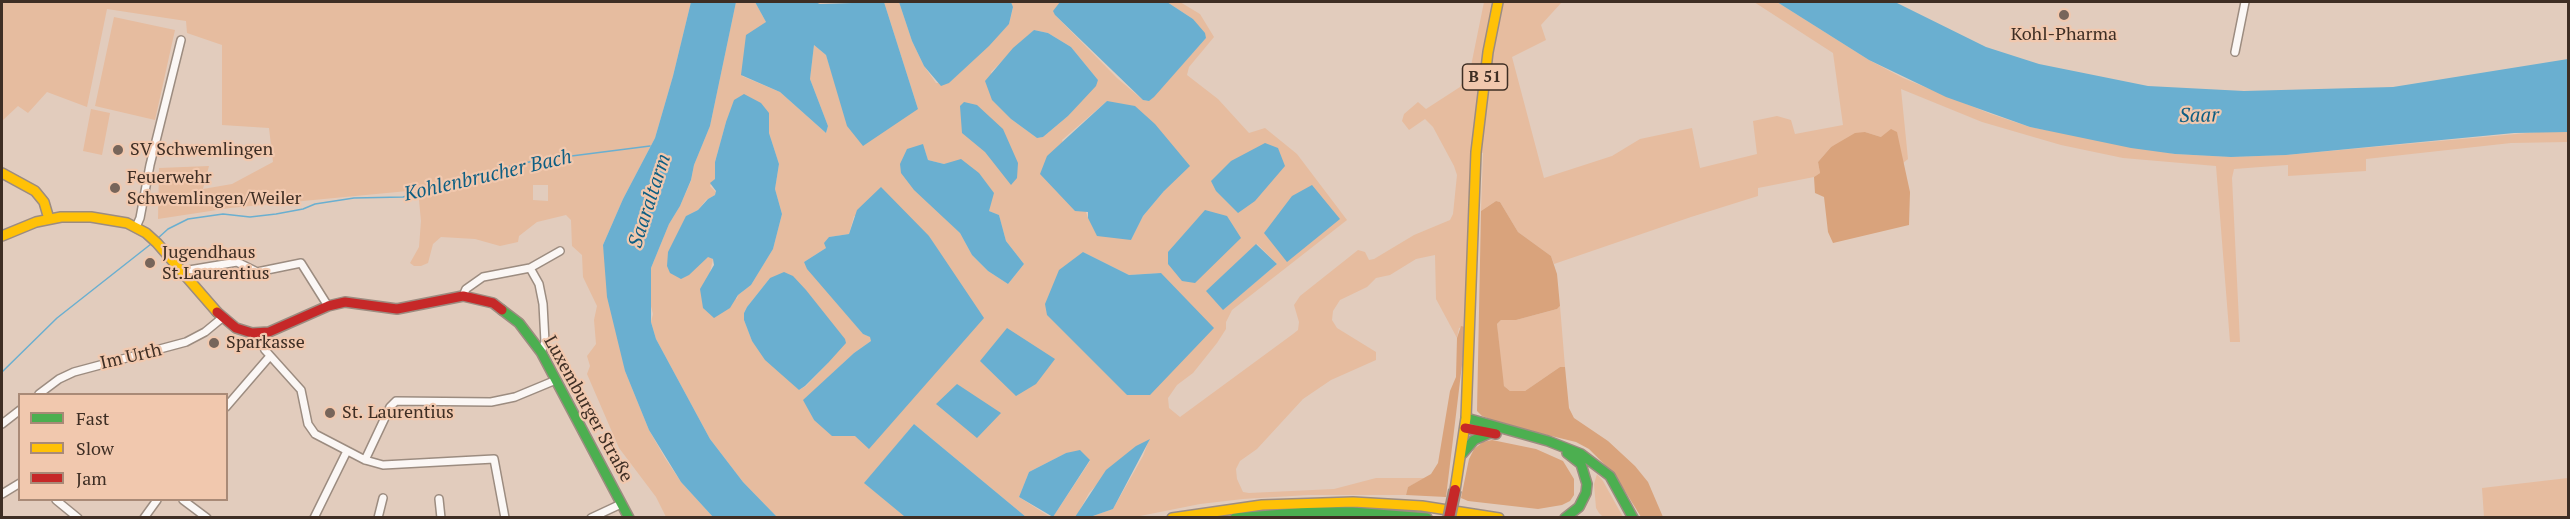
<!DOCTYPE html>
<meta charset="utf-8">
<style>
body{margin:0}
#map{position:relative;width:2570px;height:519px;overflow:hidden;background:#e2ccbd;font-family:"PT Serif",serif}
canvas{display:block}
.frame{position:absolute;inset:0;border:3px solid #3e2e24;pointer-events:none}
.legend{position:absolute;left:18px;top:393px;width:210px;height:108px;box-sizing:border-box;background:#f1c8ae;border:2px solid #a98a77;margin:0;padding:8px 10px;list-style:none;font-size:18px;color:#3e2e24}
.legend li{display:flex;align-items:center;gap:12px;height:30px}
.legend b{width:30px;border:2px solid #a98a77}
</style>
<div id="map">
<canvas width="2570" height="519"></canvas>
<div class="frame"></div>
<ul class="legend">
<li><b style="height:8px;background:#4caf50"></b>Fast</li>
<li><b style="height:8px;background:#ffc107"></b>Slow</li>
<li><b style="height:8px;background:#c62828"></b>Jam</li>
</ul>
</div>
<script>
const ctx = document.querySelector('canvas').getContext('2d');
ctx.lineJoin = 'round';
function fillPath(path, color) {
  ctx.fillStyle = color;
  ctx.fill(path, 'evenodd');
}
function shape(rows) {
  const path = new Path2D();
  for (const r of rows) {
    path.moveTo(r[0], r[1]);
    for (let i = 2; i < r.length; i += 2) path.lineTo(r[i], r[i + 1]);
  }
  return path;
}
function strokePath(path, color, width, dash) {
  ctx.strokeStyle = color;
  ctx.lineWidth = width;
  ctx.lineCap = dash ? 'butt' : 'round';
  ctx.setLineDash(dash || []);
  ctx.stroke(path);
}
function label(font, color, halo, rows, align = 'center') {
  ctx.font = font + ' "PT Serif",serif';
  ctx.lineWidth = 4.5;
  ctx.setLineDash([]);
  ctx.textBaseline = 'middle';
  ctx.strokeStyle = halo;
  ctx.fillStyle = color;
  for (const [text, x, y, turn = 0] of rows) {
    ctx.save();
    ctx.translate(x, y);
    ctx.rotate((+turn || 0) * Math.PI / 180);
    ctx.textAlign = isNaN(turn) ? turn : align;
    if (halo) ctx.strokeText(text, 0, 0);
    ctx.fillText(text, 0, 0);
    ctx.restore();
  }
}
fillPath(shape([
 [2,2,691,2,673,76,655,138,623,199,603,245,625,371,649,430,665,458,681,482,713,517,666,517,656,497,619,448,587,374,590,366,587,356,596,344,594,320,597,306,583,277,582,255,572,246,571,220,566,215,537,222,519,236,518,242,500,246,475,239,441,237,433,244,428,263,421,266,414,266,410,263,419,247,421,221,418,190,230,208,158,219,159,168,209,166,203,189,232,184,273,162,269,128,222,125,222,45,187,33,186,21,107,9,87,107,47,92,28,113,18,106,2,121],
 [533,185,548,185,548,201,533,200],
 [736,2,755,2,766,22,742,76,780,92,826,133,828,126,810,79,814,45,826,55,840,99,918,109,884,2,899,2,912,41,924,66,936,83,949,83,1009,24,1013,8,1011,2,1060,2,1055,15,1117,78,1143,100,1149,101,1206,38,1193,19,1167,2,1180,2,1200,14,1214,37,1189,67,1187,75,1218,99,1249,133,1265,128,1297,154,1347,220,1232,310,1226,322,1226,329,1217,343,1193,373,1177,385,1168,398,1169,408,1180,417,1293,334,1298,330,1299,322,1294,305,1300,296,1358,250,1365,252,1369,260,1374,259,1414,235,1450,220,1453,214,1457,175,1454,166,1433,127,1425,119,1409,130,1402,121,1404,114,1418,102,1426,109,1460,87,1471,66,1484,2,1562,2,1541,25,1546,40,1512,57,1544,178,1612,156,1640,139,1692,128,1700,168,1757,154,1753,121,1777,116,1791,120,1795,134,1843,125,1833,53,1754,2,1777,2,1869,60,1903,78,1991,114,2030,127,2175,154,2231,157,2286,155,2538,132,2568,132,2568,142,2511,143,2366,159,2366,171,2288,176,2288,165,2234,169,2232,178,2240,342,2230,342,2216,166,2123,158,2061,145,1982,122,1901,89,1908,159,1903,163,1900,150,1881,137,1865,132,1831,147,1818,162,1820,173,1814,177,1758,188,1758,196,1691,217,1554,264,1551,256,1518,232,1500,202,1496,201,1481,211,1483,153,1471,152,1465,327,1459,328,1457,338,1436,299,1435,255,1416,259,1390,275,1376,278,1367,287,1340,300,1333,311,1332,320,1337,328,1376,352,1376,360,1331,380,1303,399,1257,449,1240,461,1236,469,1237,479,1243,492,1249,493,1334,489,1376,478,1425,478,1408,487,1406,495,1308,495,1243,499,1200,504,1135,517,1090,517,1113,509,1143,456,1149,440,1122,458,1089,493,1076,517,1053,517,1090,461,1066,453,1029,472,1019,497,1050,517,1026,517,914,424,865,483,907,517,777,517,743,482,710,439,656,339,651,322,653,314,650,302,651,268,669,224,680,206,691,181,694,165,710,126],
 [1034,30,1048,33,1071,47,1098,80,1068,116,1043,137,1037,138,1011,119,991,72],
 [1107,101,1164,191,1143,216,1131,240,1088,218,1062,140],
 [769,113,769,133,779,164,775,189,782,214,773,249,751,285,738,295,737,299,710,272,713,259,709,256,686,216,698,210,706,200,715,195,716,192,710,186,715,179,715,162,726,122],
 [923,144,928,160,944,164,989,211,999,215,1006,241,1024,264,1008,284,988,271,972,255,960,233,938,211],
 [854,216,929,236,939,252,814,420,804,400,854,353,871,341,871,337,863,334,804,262,826,248,829,237,849,234],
 [1257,244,1277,264,1223,309,1207,291],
 [1083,252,1129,275,1161,273,1127,395],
 [770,278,828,363,806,386,799,390,752,341,744,320,744,313,747,307],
 [114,17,175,30,155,120,95,106],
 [91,109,110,113,102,155,83,151],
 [1560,306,1565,367,1560,367,1525,391,1510,391,1504,386,1502,377,1497,324,1501,320,1516,320,1557,309],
 [1597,474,1603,481,1623,517,1603,517,1599,513,1596,508,1594,484],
 [2568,478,2568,517,2484,517,2482,488]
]), '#e6bc9f');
fillPath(shape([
 [1891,129,1897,132,1910,192,1909,225,1833,243,1828,232,1824,197,1815,193,1814,177,1820,173,1818,162,1831,147,1855,133,1865,132,1881,137],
 [1496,201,1500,202,1518,232,1551,256,1557,274,1560,306,1557,309,1516,320,1501,320,1497,324,1504,386,1510,391,1525,391,1560,367,1565,367,1569,408,1574,418,1608,441,1635,466,1648,482,1663,517,1641,517,1615,475,1589,449,1576,442,1506,425,1482,416,1477,411,1481,211],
 [1461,326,1465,327,1465,340,1446,497,1406,495,1408,487,1431,474,1438,463,1450,391,1456,377,1457,338],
 [1492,440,1536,449,1563,461,1574,479,1574,495,1570,501,1562,505,1538,509,1468,501,1461,498,1469,459,1474,449,1483,442]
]), '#d9a37c');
fillPath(shape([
 [691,2,736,2,710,126,694,165,691,180,680,206,669,224,651,268,651,322,656,339,710,439,743,482,777,517,713,517,681,482,649,430,625,371,607,297,603,245,623,199,655,138,673,76],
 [755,2,815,2,820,4,884,2,918,109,863,146,847,126,826,55,814,45,810,79,828,126,826,133,780,92,741,75,746,35,766,22],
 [899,2,1011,2,1013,7,1009,24,989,46,949,83,941,86,924,66,912,41],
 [1060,2,1167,2,1193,19,1205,33,1206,38,1154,97,1149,101,1143,100,1055,15,1053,11],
 [1777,2,1895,2,1986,47,2039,64,2148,86,2244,91,2393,87,2568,59,2568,132,2514,133,2286,155,2231,157,2175,154,2131,148,2030,127,1946,97,1869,60],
 [1034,30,1048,33,1071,47,1098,80,1096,86,1068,116,1043,137,1037,138,1011,119,992,100,985,81,1013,48],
 [744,94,761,103,769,113,769,133,779,164,775,189,782,214,773,249,751,285,738,295,730,308,714,318,703,308,700,289,714,265,713,259,708,257,689,275,681,279,670,273,667,266,668,252,686,216,698,210,708,199,715,195,716,191,710,183,715,179,715,162,726,122,734,100],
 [1107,101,1135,106,1155,124,1190,166,1164,191,1143,216,1131,240,1097,236,1088,218,1088,212,1075,211,1040,174,1047,156],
 [964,102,977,105,1003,129,1018,163,1017,178,1011,185,985,152,962,133,960,106],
 [1265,143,1278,148,1285,166,1255,201,1238,213,1216,191,1211,181,1231,161],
 [923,144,928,160,944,164,961,159,979,173,994,193,989,211,999,215,1006,241,1024,264,1008,284,988,271,972,255,960,233,914,190,901,173,900,164,907,149],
 [1312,185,1340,219,1287,262,1264,233,1292,196],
 [881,187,929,236,984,318,869,449,855,436,832,436,814,420,803,400,854,353,871,341,870,337,863,334,807,269,804,262,826,248,824,243,829,237,849,234,857,210],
 [1205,210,1227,216,1241,238,1195,283,1182,281,1168,264,1168,252],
 [1256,244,1277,264,1223,310,1206,291],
 [1083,252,1129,275,1161,273,1214,328,1150,395,1127,395,1047,315,1045,304,1059,270],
 [784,272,793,276,806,290,845,339,846,343,828,363,805,386,799,390,765,360,752,341,744,320,744,313,747,307,770,278],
 [1007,328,1055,359,1036,384,1016,396,980,361],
 [957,384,1001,413,977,438,936,404],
 [914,424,1026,517,904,516,864,483],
 [1150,439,1113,509,1090,517,1075,517,1106,470,1136,446],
 [1080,450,1090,460,1053,517,1019,497,1029,472,1066,453]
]), '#6aafd0');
strokePath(shape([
 [157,239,168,229,188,219,223,214,250,217,276,214,303,209,315,204,354,198,403,197,455,180,491,174,513,165,540,160,650,146],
 [2,372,57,318,151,244]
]), '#6aafd0', 1.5);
const street = shape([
 [2235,52,2245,2],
 [136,227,140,218,150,165,181,40],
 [183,271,237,262,257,272,301,263,328,306],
 [463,296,466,289,483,277,530,268],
 [258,334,265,350,301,390,308,424,315,434,365,460,383,465,494,459,505,518],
 [541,352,545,342,543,304,539,284,530,268,560,251],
 [39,394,59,379,74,372,186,342,205,332,222,318],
 [226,407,270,356],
 [2,424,20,410],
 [365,460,390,407,396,401,491,402,515,397,556,380],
 [2,494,20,483],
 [439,499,441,518],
 [56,500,78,518],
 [183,500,207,518],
 [144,518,157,500],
 [314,518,347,451],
 [378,518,383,498],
 [591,518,621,504]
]);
const fast = shape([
 [502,310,519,323,541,352,629,518],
 [1466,418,1548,441,1581,454,1610,476,1633,518],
 [1462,454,1474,440,1490,433],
 [1235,518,1308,512,1352,512,1427,518],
 [1565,518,1579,507,1586,493,1587,484,1581,464,1567,453]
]);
const slow = shape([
 [2,173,35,191,44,202,49,219],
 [2,236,36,222,61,217,91,217,127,223,146,233,157,243,217,312],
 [1455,490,1466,418,1476,152,1488,52,1498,2],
 [1172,518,1262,505,1353,502,1422,506,1499,518]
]);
const jam = shape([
 [217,312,236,328,252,333,269,332,328,306,345,302,397,309,463,296,493,303,502,310],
 [1465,428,1496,434]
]);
strokePath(street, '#9c8c80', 10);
strokePath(fast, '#9c8c80', 12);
strokePath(slow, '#9c8c80', 12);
strokePath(jam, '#9c8c80', 12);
strokePath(street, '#fbf7f5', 7);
strokePath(fast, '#4caf50', 9);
strokePath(slow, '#ffc107', 9);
strokePath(jam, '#c62828', 9);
const jamBridge = shape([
 [1449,518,1455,490]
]);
strokePath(jamBridge, '#9c8c80', 14, []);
strokePath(jamBridge, '#c62828', 10);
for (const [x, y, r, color] of [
 [2064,15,6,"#77655a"],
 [118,150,6,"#77655a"],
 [115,188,6,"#77655a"],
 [150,263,6,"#77655a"],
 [214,343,6,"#77655a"],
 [330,413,6,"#77655a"]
]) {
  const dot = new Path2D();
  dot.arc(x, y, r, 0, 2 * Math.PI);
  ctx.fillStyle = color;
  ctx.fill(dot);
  strokePath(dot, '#f1c8ae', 2);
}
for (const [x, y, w] of [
 [1485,77,45]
]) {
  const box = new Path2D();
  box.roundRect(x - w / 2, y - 13, w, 26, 4.5);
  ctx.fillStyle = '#f1c8ae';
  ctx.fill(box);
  strokePath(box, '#3e2e24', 1.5);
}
label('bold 16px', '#3e2e24', null, [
 ["B 51",1485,77]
]);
label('18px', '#3e2e24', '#f1c8ae', [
 ["Kohl-Pharma",2064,35,"center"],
 ["SV Schwemlingen",130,150],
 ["Feuerwehr",127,178],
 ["Schwemlingen/Weiler",127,199],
 ["Jugendhaus",162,253],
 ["St.Laurentius",162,274],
 ["Sparkasse",226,343],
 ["St. Laurentius",342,413]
], 'left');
label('18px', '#3e2e24', '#f1c8ae', [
 ["Im Urth",131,357,-13],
 ["Luxemburger Straße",588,409,61]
]);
label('italic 20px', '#0d5e83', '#f1c8ae', [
 ["Saar",2199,116,-1],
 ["Kohlenbrucher Bach",488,176,-13],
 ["Saaraltarm",650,201,-72]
]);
</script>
